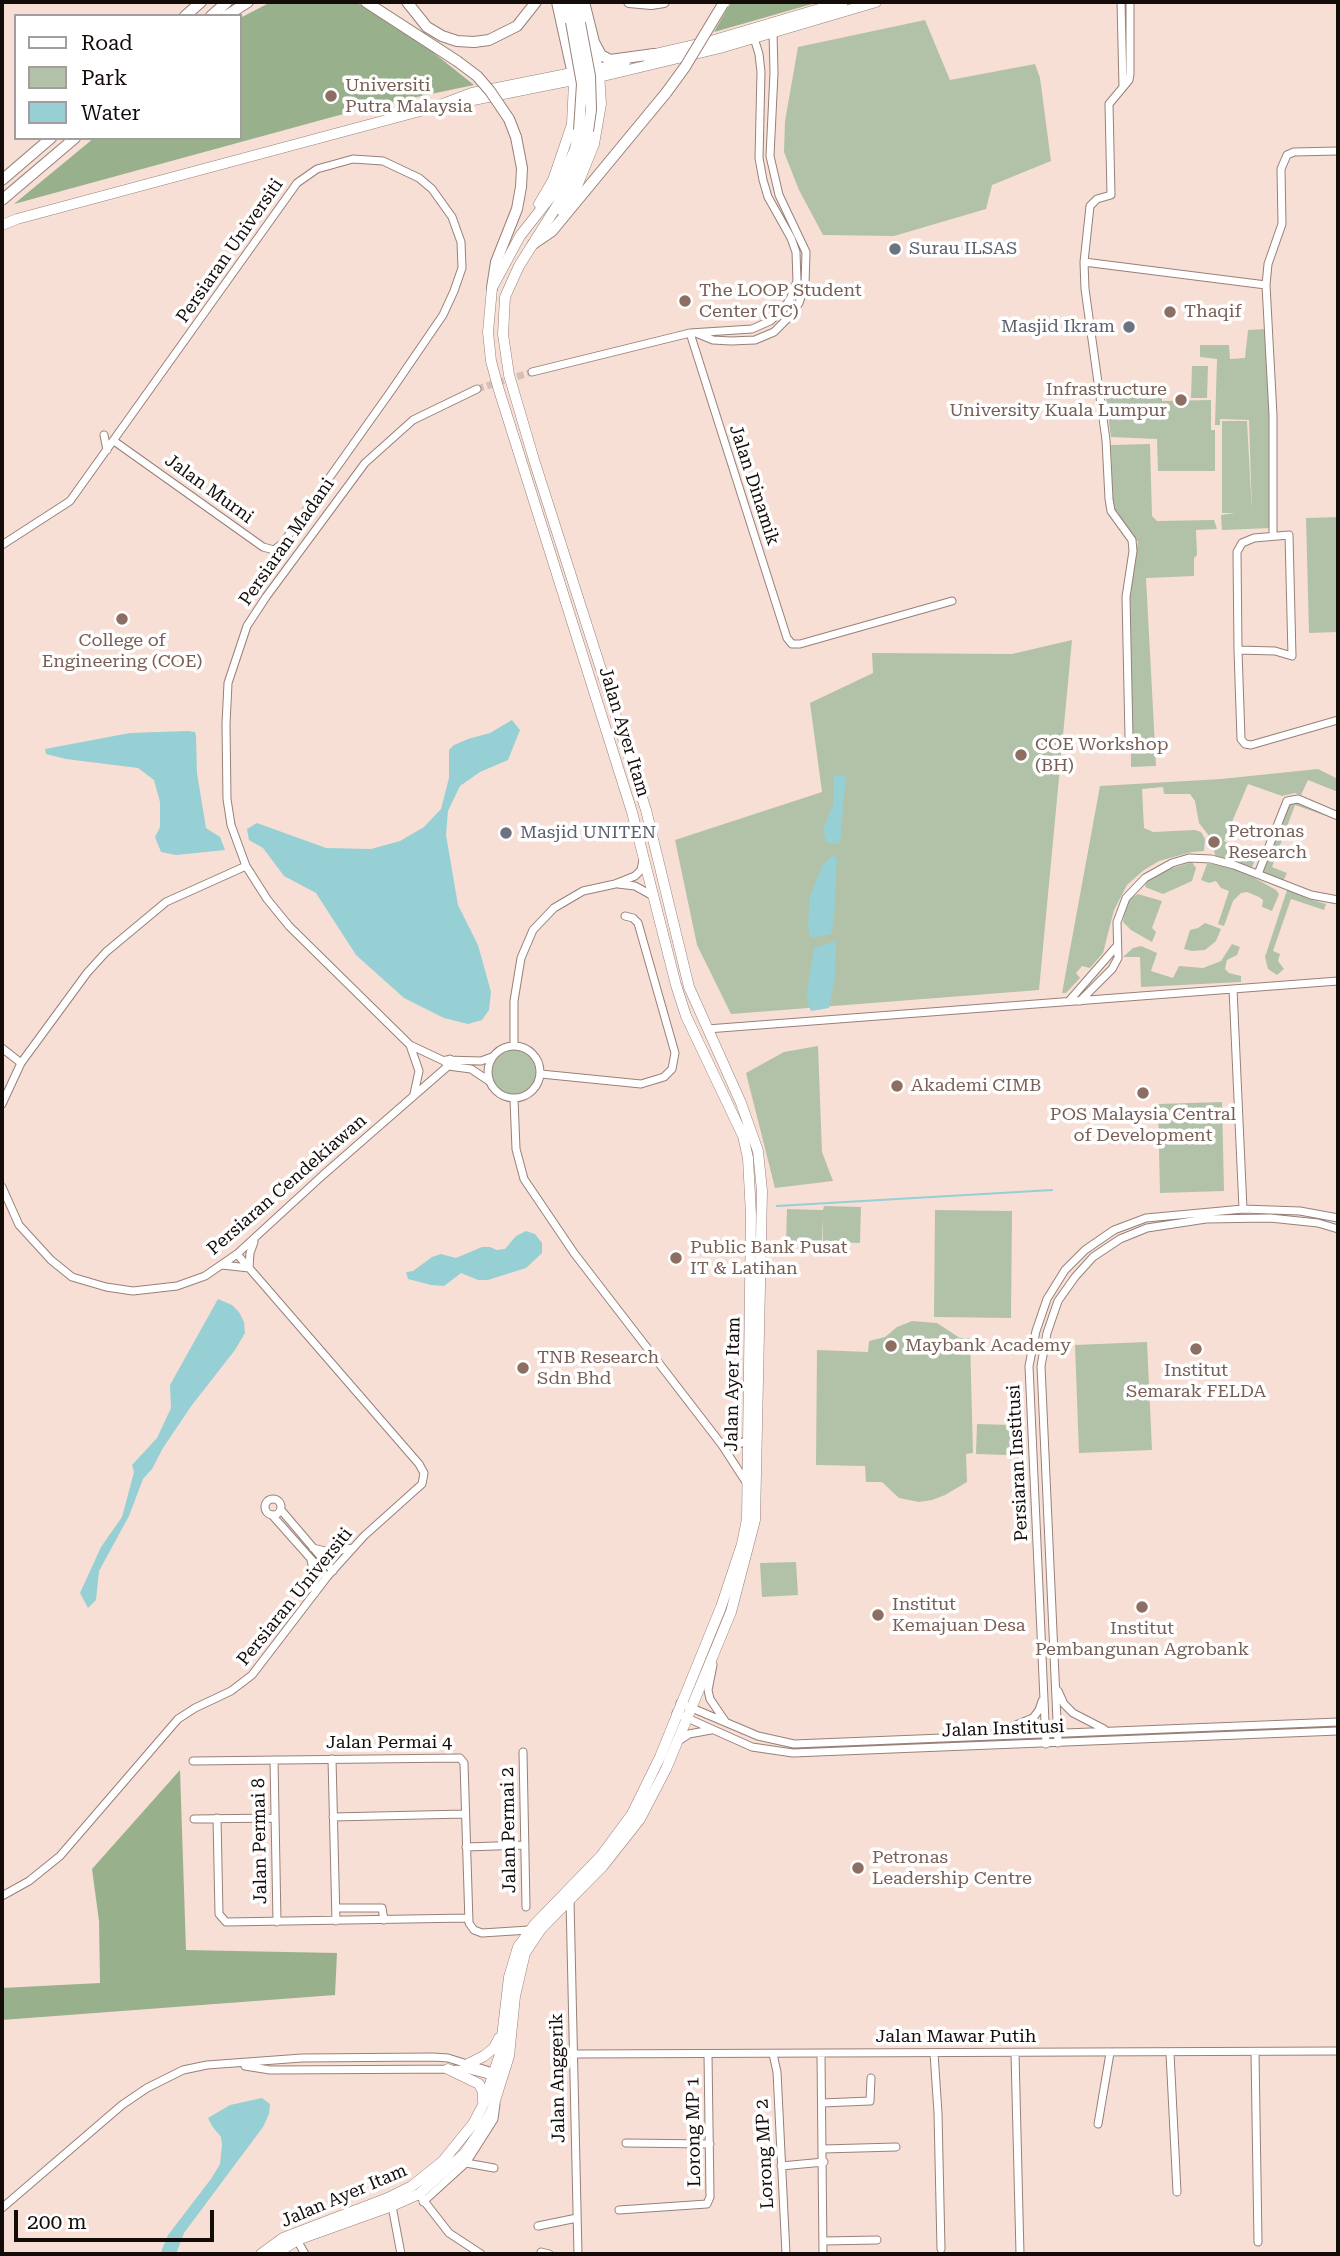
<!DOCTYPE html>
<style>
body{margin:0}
#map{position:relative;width:1340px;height:2256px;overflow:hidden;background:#f8dfd6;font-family:"Roboto Serif",serif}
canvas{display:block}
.frame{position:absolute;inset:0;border:4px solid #140c09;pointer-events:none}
.legend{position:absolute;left:14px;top:14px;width:228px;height:126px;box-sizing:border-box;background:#fff;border:2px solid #a19e9d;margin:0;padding:9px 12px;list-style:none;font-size:21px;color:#140c09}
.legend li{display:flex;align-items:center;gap:14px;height:35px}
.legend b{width:35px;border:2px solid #a19e9d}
.scale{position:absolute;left:14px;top:2210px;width:200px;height:32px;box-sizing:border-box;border:4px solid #140c09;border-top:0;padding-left:9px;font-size:21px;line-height:24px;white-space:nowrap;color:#140c09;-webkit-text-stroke:5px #fff;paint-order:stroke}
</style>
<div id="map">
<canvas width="1340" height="2256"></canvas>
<div class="frame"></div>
<ul class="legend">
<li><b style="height:9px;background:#fff"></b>Road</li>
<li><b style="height:19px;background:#b1c2a9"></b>Park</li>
<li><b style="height:19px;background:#96cfd4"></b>Water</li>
</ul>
<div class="scale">200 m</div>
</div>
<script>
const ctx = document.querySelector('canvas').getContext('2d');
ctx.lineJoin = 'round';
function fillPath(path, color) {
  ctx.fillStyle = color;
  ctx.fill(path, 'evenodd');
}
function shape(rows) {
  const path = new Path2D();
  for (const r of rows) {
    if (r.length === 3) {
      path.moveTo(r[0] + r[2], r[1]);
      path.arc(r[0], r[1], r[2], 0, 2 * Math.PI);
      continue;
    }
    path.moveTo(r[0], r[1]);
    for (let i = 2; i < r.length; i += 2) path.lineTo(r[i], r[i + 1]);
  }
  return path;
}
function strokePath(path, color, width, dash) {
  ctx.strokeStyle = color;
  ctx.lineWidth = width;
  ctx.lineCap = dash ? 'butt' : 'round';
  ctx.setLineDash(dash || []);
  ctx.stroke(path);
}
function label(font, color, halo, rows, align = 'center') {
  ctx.font = font + ' "Roboto Serif",serif';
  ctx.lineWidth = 7;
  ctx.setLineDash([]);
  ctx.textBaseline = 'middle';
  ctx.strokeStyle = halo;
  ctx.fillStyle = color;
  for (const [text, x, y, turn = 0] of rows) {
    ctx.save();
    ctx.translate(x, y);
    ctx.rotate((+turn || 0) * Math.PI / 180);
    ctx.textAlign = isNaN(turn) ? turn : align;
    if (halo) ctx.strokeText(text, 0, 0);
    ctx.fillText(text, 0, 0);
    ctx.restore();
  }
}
fillPath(shape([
 [925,20,950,80,1035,64,1040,78,1051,161,992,185,986,209,894,236,823,235,799,190,784,152,785,121,798,47],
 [1266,329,1271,441,1271,528,1222,530,1221,515,1235,513,1222,513,1222,421,1247,421,1252,513,1249,420,1220,419,1220,425,1215,425,1217,359,1200,357,1200,345,1229,345,1230,359,1245,358,1248,330],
 [1192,366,1208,366,1207,398,1191,398],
 [1162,389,1162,401,1211,400,1211,430,1215,430,1215,471,1158,471,1157,439,1111,437,1105,392],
 [1150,444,1152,516,1157,521,1214,520,1217,529,1196,530,1197,555,1194,558,1194,576,1146,578,1156,766,1131,767,1130,586,1138,542,1115,512,1112,494,1111,445],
 [1338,517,1338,632,1309,633,1306,518],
 [1072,640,1039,990,731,1014,697,945,675,840,822,792,810,703,873,673,872,653,1012,654],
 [1318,769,1338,779,1338,792,1308,780,1301,795,1295,793,1282,796,1248,784,1224,841,1257,856,1252,867,1215,856,1213,841,1199,823,1195,801,1190,794,1164,794,1163,787,1142,789,1144,828,1153,832,1195,830,1201,832,1205,839,1204,851,1192,852,1159,861,1144,870,1127,885,1114,910,1103,953,1090,968,1082,966,1076,973,1080,978,1066,993,1062,993,1100,786,1221,779],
 [1291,801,1338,819,1338,820,1295,805,1272,867,1287,873,1282,883,1260,874,1287,803],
 [1192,862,1196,868,1192,881,1163,894,1145,887,1146,881,1161,872],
 [1207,864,1222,864,1242,871,1276,890,1279,894,1272,911,1262,907,1263,900,1259,897,1247,892,1241,893,1233,901,1224,926,1218,924,1229,891,1221,888,1216,881,1209,883,1201,880],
 [1287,890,1305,894,1306,898,1326,904,1324,910,1291,899,1273,951,1280,954,1278,961,1284,969,1277,975,1268,969,1265,957],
 [1138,894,1162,901,1152,928,1156,932,1152,942,1131,930,1123,922,1125,908,1131,898],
 [1205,923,1221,929,1216,941,1205,950,1192,951,1184,949,1190,930,1198,928],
 [1232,944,1240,947,1237,955,1227,960,1225,969,1229,973,1241,976,1241,982,1141,987,1140,957,1123,957,1133,948,1141,946,1157,953,1151,971,1173,978,1179,966,1203,968,1221,961],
 [818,1046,822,1152,833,1181,775,1188,746,1073,784,1052],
 [514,1072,22],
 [1222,1102,1224,1191,1160,1193,1158,1104],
 [824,1206,861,1207,860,1243,823,1242,823,1216,822,1245,786,1244,787,1209,823,1210],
 [935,1210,1012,1211,1011,1318,934,1317],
 [912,1321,937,1323,960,1338,970,1338,973,1453,966,1454,967,1482,945,1495,932,1500,919,1502,899,1498,882,1482,866,1482,865,1466,816,1465,817,1350,868,1352,869,1341,885,1337,897,1327],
 [1147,1342,1152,1450,1079,1453,1075,1345],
 [977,1424,1011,1425,1010,1455,976,1454],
 [796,1562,798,1595,762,1597,760,1563]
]), '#b1c2a9');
fillPath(shape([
 [271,2,353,2,367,7,405,30,474,85,369,107,14,204,94,138,240,138,240,18],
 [731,2,819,2,714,32],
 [180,1770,186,1950,337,1953,335,1995,2,2020,2,1988,100,1983,99,1921,92,1869]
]), '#98b18c');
fillPath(shape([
 [512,720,520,730,508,760,480,772,460,786,448,811,446,835,458,905,478,945,491,992,489,1010,482,1020,468,1024,444,1018,404,998,356,955,316,893,284,876,263,848,249,840,247,829,257,823,326,848,371,849,400,841,424,827,441,809,449,778,449,750,454,745,468,739,490,733],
 [188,731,195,732,196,736,197,773,206,828,220,837,225,850,176,855,161,852,155,837,160,827,160,802,154,780,138,768,66,759,46,754,45,749,130,733],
 [834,776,846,776,840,843,832,844,826,842,823,829,833,805],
 [832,856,837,858,834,919,831,934,812,938,809,934,808,924,810,896,823,864],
 [836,941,835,977,829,1008,811,1011,807,1001,808,984,814,948],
 [526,1231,535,1234,542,1243,542,1253,526,1268,488,1280,478,1280,461,1273,444,1286,431,1285,408,1279,406,1272,413,1271,432,1257,441,1254,456,1258,482,1247,490,1247,497,1250,505,1249,516,1236],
 [218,1299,232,1305,239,1312,244,1322,245,1333,235,1350,192,1405,163,1448,152,1469,143,1479,129,1516,99,1571,96,1600,88,1608,80,1593,101,1547,122,1517,134,1472,132,1465,157,1438,171,1408,170,1385],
 [262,2098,270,2104,269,2114,263,2127,184,2233,176,2254,160,2254,168,2235,211,2179,220,2164,222,2145,221,2137,212,2126,208,2118,230,2105]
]), '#96cfd4');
strokePath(shape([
 [777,1206,1052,1190]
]), '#96cfd4', 2);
strokePath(shape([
 [477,389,532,372]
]), '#d6bfb7', 7, [7, 3.5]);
const minor = shape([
 [1121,2,1123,87],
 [1084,262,1266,285],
 [690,333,787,638,792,644,800,644,952,601],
 [696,333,713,340,731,341,755,340,774,332,790,316,799,303,805,285,806,252,779,195,770,156,774,73,773,32],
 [532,372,690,333,752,329,770,321,783,310,791,297,797,281,796,252,791,238,768,197,763,180,759,158,761,72,759,54,754,38],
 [477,389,413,420,365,463,266,597,247,626,228,683,226,724,227,799,231,825,246,866,267,899,289,926,410,1045,444,1061,448,1066,471,1069,489,1081],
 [104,435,107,450],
 [1273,534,1273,415,1266,285,1268,264,1282,224,1281,169,1287,155,1294,152,1338,151],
 [2,545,70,501,297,183,317,169,353,159,383,161,419,178,432,189,452,217,461,242,462,268,454,291,443,315,391,391,283,543,274,550,263,547,114,441],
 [1238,650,1275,651,1292,656,1289,535,1254,538,1242,543,1237,552,1238,650,1241,739,1245,744,1251,745,1338,720],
 [1129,737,1126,597,1133,551,1132,540,1111,511,1109,499,1106,440,1085,289,1084,262,1090,206,1097,199,1111,195,1109,104,1129,80,1130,74,1130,2],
 [1258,874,1287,801,1298,799,1338,816],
 [618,884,635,886,653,896],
 [1233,989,1243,1209],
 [1069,1001,1116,947],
 [1080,1001,1112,969,1118,958,1117,922,1126,898,1145,878,1172,863,1189,858,1211,859,1234,865,1311,895,1338,900],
 [707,1029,1338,981],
 [410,1045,419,1071,414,1094],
 [514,1072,26],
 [514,1046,514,1001,521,958,533,930,554,908,583,891,615,884,635,876,641,870,643,860],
 [2,1048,21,1063],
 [446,1060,481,1061,492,1057],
 [541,1074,641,1084,664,1077,672,1069,675,1053,638,923,633,918,625,916],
 [514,1099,516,1149,524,1179,574,1253,722,1445,746,1482],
 [2,1104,21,1063,87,973,106,952,166,902,246,866],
 [2,1187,19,1225,51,1260,72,1277,106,1287,133,1291,177,1286,205,1276,237,1254,323,1175,448,1066,450,1059],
 [222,1265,249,1268],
 [249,1268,250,1253,254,1242],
 [722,1445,734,1446,748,1440],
 [273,1507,8],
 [281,1510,333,1571],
 [272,1515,327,1577],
 [313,1548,329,1552,353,1548],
 [311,1560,315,1579,315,1593],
 [713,1665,708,1690,710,1699,725,1721],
 [1058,1691,1064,1704,1073,1713,1104,1729],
 [680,1703,758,1736,794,1744,1338,1722],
 [676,1713,752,1747,793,1753,1338,1731],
 [994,1734,1033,1718,1039,1710,1042,1701],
 [677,1742,689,1734,711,1730],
 [1058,1743,1041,1366,1047,1333,1058,1301,1075,1277,1093,1257,1120,1239,1147,1228,1206,1219,1270,1218,1318,1223,1338,1229],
 [1046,1744,1029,1366,1036,1331,1047,1299,1065,1270,1085,1250,1114,1230,1146,1218,1243,1209,1300,1211,1338,1218],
 [523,1752,526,1907],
 [332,1759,336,1921],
 [274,1760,277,1922],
 [193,1761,460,1758,464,1763,469,1923,474,1930,482,1933,529,1930],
 [333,1817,465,1814],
 [217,1818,219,1914,226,1922,469,1918],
 [194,1819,275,1818],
 [466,1847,525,1845],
 [2,1896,29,1881,60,1856,178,1719,195,1708,231,1691,252,1675,327,1577,364,1536,422,1484,424,1473,419,1464,237,1254],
 [570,1900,578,2254],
 [336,1908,382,1908,384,1920],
 [1255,2052,1258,2242],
 [934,2053,938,2113,941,2249],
 [1015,2053,1020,2254],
 [1170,2053,1177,2192],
 [574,2054,1338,2051],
 [773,2054,777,2072,786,2254],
 [821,2054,823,2254],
 [245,2066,270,2070,466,2069,497,2077],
 [822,2103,870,2101,871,2078],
 [1098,2124,1110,2053],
 [626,2143,710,2144],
 [823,2149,896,2147],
 [466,2163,494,2168],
 [781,2166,824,2162],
 [421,2197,449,2233,481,2254],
 [423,2202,466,2163,494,2119,496,2104],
 [392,2206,401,2254],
 [2,2208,122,2105,147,2088,183,2070,207,2065,302,2058,433,2057,448,2058,496,2073],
 [619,2210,707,2204,710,2197,708,2054],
 [538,2226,577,2218],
 [297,2240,305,2254],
 [824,2241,877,2240],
 [541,2252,549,2254]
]);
const major = shape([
 [646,56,711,41,843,2],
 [598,69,625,62],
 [599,77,720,48,876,2],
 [453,104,573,80],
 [539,204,553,180,567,139,572,124,574,82],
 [561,210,577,186,594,144,601,104,599,73],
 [2,225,17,219,435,107,472,93,572,73],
 [468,2064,484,2056,494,2048,499,2038],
 [448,2069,479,2084,483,2092,483,2101],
 [261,2254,283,2238,388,2198,412,2186,443,2161,473,2124,483,2105,500,2054,509,1977,518,1947,535,1924,601,1856,632,1814,660,1757,721,1607,742,1544,747,1519,751,1215,748,1158,743,1136,686,1016,676,985,632,812,498,387,491,361,488,332,492,288,520,236,560,185,575,149,579,130],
 [276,2254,297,2240,392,2206,419,2194,464,2154,481,2130,492,2110,509,2056,515,1996,525,1953,541,1929,603,1866,640,1819,666,1769,731,1612,755,1520,762,1191,758,1151,741,1103,689,987,646,810,534,460,509,375,503,334,505,297,519,266,570,185,583,152,588,131]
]);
const highway = shape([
 [366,2,457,61],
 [407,2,427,27,442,36,457,41,474,42,489,40,517,26,536,2],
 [557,2,572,70],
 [566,2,571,22],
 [576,2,580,23],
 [584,2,594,42,597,66],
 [629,2,651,4,664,2],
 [185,16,201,2],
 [211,16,227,2],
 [226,16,248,2],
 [594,42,601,55,610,60,654,54],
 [2,180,51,138],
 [2,200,75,138],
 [533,244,552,231,666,93],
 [492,288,496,262,517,209,521,187,522,168,516,137]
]);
strokePath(minor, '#978179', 9);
strokePath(major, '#978179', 11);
strokePath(highway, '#978179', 12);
strokePath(minor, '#fff', 7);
strokePath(major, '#fff', 10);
strokePath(highway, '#fff', 10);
const highwayBridge = shape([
 [571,22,582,84,579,130],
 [580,23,590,76,591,110,588,131],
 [457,61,477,76,490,91,509,119,516,137],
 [666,93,685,67,723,4]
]);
strokePath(highwayBridge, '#978179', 12, []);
strokePath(highwayBridge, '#fff', 10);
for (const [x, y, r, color] of [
 [331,96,7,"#8d6e63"],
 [895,249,7,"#6b7280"],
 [685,301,7,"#8d6e63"],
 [1170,312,7,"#8d6e63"],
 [1129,327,7,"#6b7280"],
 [1181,400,7,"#8d6e63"],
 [122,619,7,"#8d6e63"],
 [1021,755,7,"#8d6e63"],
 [506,833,7,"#6b7280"],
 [1214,842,7,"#8d6e63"],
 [897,1086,7,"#8d6e63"],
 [1143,1093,7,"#8d6e63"],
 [676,1258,7,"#8d6e63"],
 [891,1346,7,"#8d6e63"],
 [1196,1349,7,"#8d6e63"],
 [523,1368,7,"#8d6e63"],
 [1142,1607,7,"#8d6e63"],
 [878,1615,7,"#8d6e63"],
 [858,1868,7,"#8d6e63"]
]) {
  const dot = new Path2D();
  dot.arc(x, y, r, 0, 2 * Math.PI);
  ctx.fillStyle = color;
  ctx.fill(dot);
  strokePath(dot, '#fff', 2.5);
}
label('18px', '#785e54', '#fff', [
 ["Universiti",345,86],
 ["Putra Malaysia",345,107],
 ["The LOOP Student",699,291],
 ["Center (TC)",699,312],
 ["Thaqif",1184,312],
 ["Infrastructure",1167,390,"right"],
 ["University Kuala Lumpur",1167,411,"right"],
 ["College of",122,641,"center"],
 ["Engineering (COE)",122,662,"center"],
 ["COE Workshop",1035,745],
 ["(BH)",1035,766],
 ["Petronas",1228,832],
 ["Research",1228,853],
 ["Akademi CIMB",911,1086],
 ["POS Malaysia Central",1143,1115,"center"],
 ["of Development",1143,1136,"center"],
 ["Public Bank Pusat",690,1248],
 ["IT & Latihan",690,1269],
 ["Maybank Academy",905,1346],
 ["TNB Research",537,1358],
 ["Sdn Bhd",537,1379],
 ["Institut",1196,1371,"center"],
 ["Semarak FELDA",1196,1392,"center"],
 ["Institut",892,1605],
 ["Kemajuan Desa",892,1626],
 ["Institut",1142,1629,"center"],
 ["Pembangunan Agrobank",1142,1650,"center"],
 ["Petronas",872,1858],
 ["Leadership Centre",872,1879]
], 'left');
label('18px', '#5b616d', '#fff', [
 ["Surau ILSAS",909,249],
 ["Masjid Ikram",1115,327,"right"],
 ["Masjid UNITEN",520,833]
], 'left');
label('18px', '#140c09', '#fff', [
 ["Persiaran Universiti",230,251,-55],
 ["Jalan Dinamik",754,485,72],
 ["Jalan Murni",209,489,36],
 ["Persiaran Madani",287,542,-55],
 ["Jalan Ayer Itam",624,732,73],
 ["Persiaran Cendekiawan",287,1185,-41],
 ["Jalan Ayer Itam",733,1384,-89],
 ["Persiaran Institusi",1018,1463,-93],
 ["Persiaran Universiti",295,1597,-51],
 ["Jalan Institusi",1003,1729,-2],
 ["Jalan Permai 4",389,1743],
 ["Jalan Permai 2",509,1830,-91],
 ["Jalan Permai 8",260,1841,-91],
 ["Jalan Mawar Putih",956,2037],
 ["Jalan Anggerik",558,2078,-91],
 ["Lorong MP 1",694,2132,-91],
 ["Lorong MP 2",765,2154,-93],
 ["Jalan Ayer Itam",344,2196,-23]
]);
</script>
